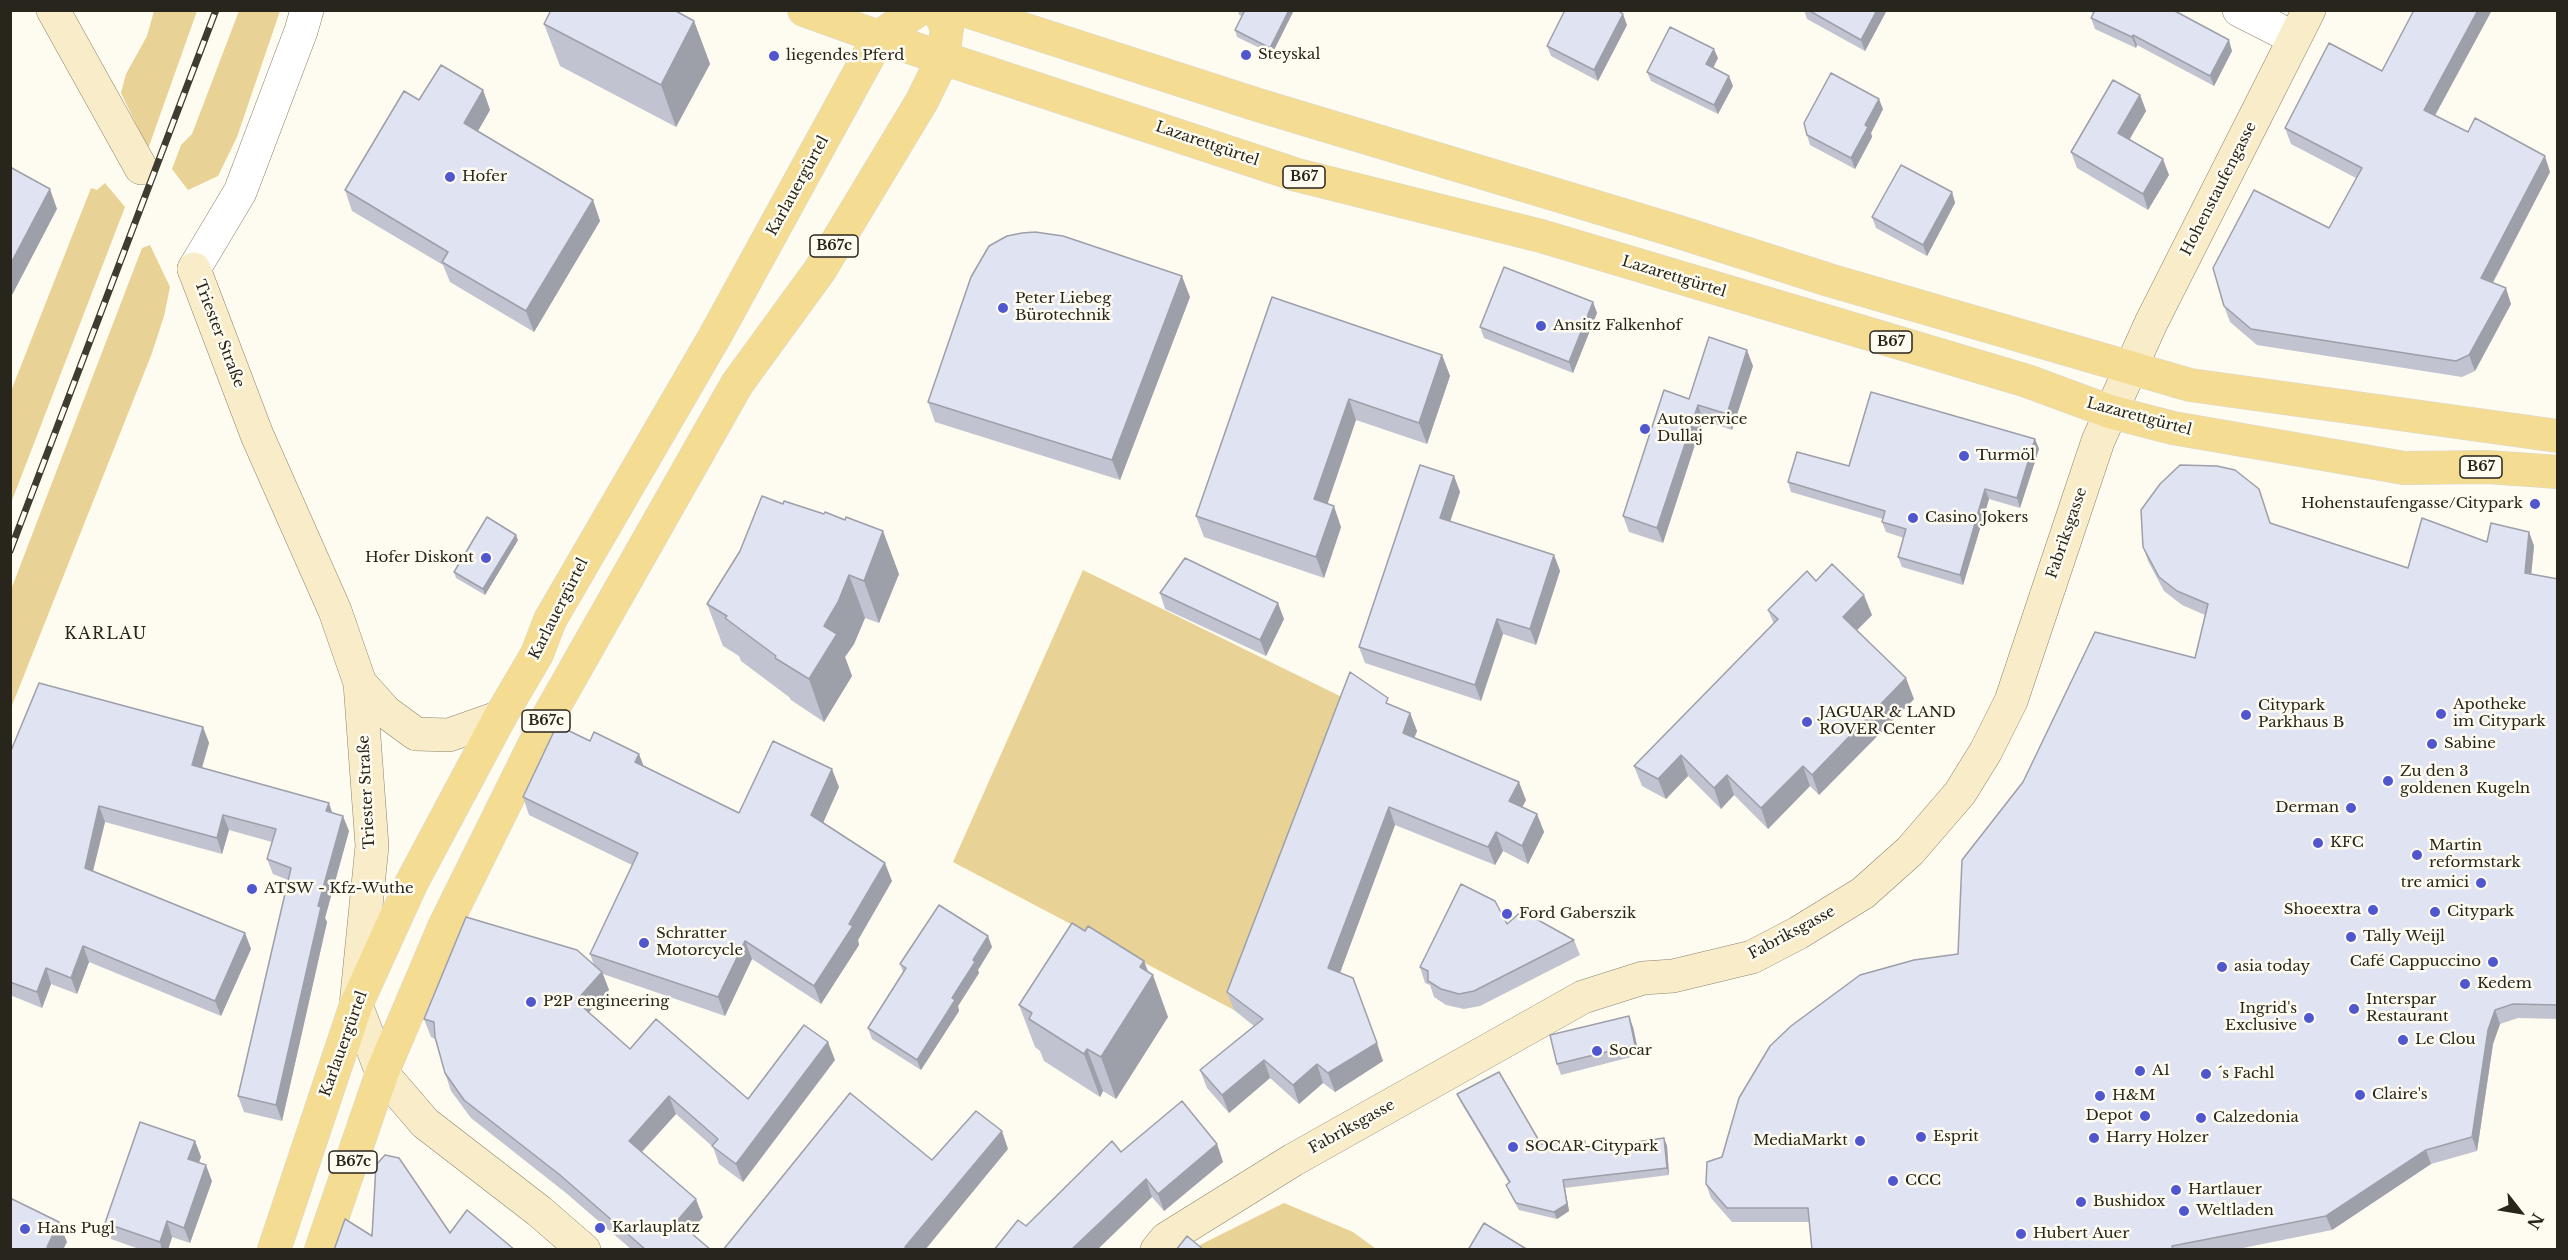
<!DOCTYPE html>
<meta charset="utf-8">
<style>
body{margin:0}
#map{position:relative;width:2568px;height:1260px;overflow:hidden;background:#fefbf1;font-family:"Libre Baskerville",serif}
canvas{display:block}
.frame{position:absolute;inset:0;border:12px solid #28251c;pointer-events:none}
.north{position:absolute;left:2490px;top:1182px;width:60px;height:60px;-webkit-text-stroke:4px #fefbf1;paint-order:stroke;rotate:121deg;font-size:16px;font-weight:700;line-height:24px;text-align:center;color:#28251c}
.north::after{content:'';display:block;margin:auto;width:21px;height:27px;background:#28251c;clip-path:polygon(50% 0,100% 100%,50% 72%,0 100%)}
</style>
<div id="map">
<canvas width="2568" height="1260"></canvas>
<div class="frame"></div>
<div class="north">N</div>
</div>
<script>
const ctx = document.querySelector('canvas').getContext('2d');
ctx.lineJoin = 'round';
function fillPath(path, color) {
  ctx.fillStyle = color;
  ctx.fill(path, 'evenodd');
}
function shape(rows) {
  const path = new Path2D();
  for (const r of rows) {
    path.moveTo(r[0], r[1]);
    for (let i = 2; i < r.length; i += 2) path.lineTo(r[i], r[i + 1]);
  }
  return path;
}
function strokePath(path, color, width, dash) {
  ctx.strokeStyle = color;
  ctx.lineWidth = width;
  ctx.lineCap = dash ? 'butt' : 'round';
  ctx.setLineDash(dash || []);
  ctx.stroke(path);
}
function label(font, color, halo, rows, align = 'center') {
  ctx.font = font + ' "Libre Baskerville",serif';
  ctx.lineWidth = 5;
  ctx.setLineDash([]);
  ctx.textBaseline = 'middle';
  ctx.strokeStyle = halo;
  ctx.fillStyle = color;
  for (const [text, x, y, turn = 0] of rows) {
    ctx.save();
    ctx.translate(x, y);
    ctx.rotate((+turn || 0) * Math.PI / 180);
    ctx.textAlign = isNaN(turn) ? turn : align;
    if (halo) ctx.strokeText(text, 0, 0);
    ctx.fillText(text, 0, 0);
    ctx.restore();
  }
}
fillPath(shape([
 [154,11,197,11,148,149,121,93,126,74,147,36],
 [239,11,280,11,237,137,218,176,188,190,172,169,181,145,192,134],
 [105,183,125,207,11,503,11,391,91,188,97,190],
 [150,245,170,287,164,316,152,353,11,708,12,587,142,248],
 [1083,570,1352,702,1234,1010,953,862],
 [1284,1203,1353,1232,1376,1249,1192,1249]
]), '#e8d295');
const street = shape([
 [2239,10,2294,38],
 [194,269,240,192,301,31,307,10]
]);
const secondary = shape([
 [53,10,141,168],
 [194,269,257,435,335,611,360,683,372,846,356,1005,382,1073,425,1123,539,1211,584,1250],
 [360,683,386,712,416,734,449,735,500,717],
 [1157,1250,1166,1239,1293,1160,1583,997,1643,978,1673,976,1752,957,1798,933,1863,893,1910,851,1960,793,1986,751,2011,701,2098,441,2151,323,2309,10]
]);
const primary = shape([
 [804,10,879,37,1297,175,1541,236,2027,381,2111,412,2173,428,2404,468,2487,467,2558,472],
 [964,10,1258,105,1676,231,1829,280,2190,385,2558,436],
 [274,1250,356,1005,412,882,500,717,537,654,550,620,715,336,879,37,918,10],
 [321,1250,382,1073,445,925,547,719,737,384,820,270,922,101,943,58,947,28,938,10]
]);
strokePath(street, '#8b836e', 34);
strokePath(secondary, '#8b836e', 34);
strokePath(primary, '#d8d8d6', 34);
strokePath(street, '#fff', 33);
strokePath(secondary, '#f9edc9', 33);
strokePath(primary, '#f4dc93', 33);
const rail = shape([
 [10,551,216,10]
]);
strokePath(rail, '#3e3b32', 7);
strokePath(rail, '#fefbf1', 4.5, [14]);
fillPath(shape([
 [1238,10,1294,10,1272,54,1237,37,1235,30,1242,16,1239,15],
 [1804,10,1887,10,1865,51,1807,19],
 [2087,10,2173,10,2232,51,2214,86,2137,45,2136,48,2095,29,2091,18,2093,13],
 [2492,10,2435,116,2550,172,2493,283,2511,304,2475,371,2462,377,2257,345,2230,322,2224,306,2329,228,2356,178,2291,144,2285,128,2382,71],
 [694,21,710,64,676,127,560,66,544,24],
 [1627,25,1598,81,1551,56,1547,46],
 [1718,58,1713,68,1733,86,1718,114,1651,81,1647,72],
 [483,90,490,110,478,131,593,200,600,221,534,332,450,282,443,265,352,211,345,190,419,100],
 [2140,95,2146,111,2129,139,2169,175,2148,210,2077,168,2071,152],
 [1883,109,1871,133,1872,137,1855,169,1810,145,1807,135],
 [1952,192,1955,203,1927,256,1876,228,1872,217],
 [1190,297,1120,480,935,422,928,402],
 [1272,297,1442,355,1450,376,1427,444,1356,420,1327,504,1341,527,1324,578,1204,537,1196,516],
 [1593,302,1597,313,1573,373,1484,338,1480,327],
 [1753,366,1732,430,1703,420,1663,543,1629,532,1623,516,1689,399],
 [2035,439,2039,449,2020,508,1989,499,1963,585,1902,567,1898,557,1904,538,1886,532,1882,522,1883,519,1791,492,1788,482,1849,466],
 [1454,476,1460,492,1450,521,1554,555,1560,571,1536,645,1503,634,1481,701,1365,663,1359,647],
 [2264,503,2270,523,2408,568,2487,542,2529,532,2534,546,2531,574,2558,579,2558,1019,2518,1018,2500,1024,2493,1044,2477,1151,2431,1164,2332,1230,2233,1250,1812,1250,1809,1222,1732,1222,1711,1198,1706,1184,1722,1157,1958,954,2195,658,2205,615,2182,605,2164,591,2148,561,2143,547],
 [783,504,824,514,899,574,879,623,865,618,854,644,845,657,852,676,824,722,791,700,789,697,741,661,739,656,723,646,707,604],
 [518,540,485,595,456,578,454,572],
 [1816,581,1872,615,1857,630,1914,699,1819,795,1810,786,1768,829,1734,795,1721,809,1688,776,1666,799,1642,786,1634,766,1774,624,1768,610],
 [1160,593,1284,619,1266,656,1165,609],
 [1391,705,1410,713,1417,731,1414,738,1526,800,1522,807,1537,814,1544,832,1528,864,1503,851,1495,865,1395,825,1340,973,1383,1061,1335,1092,1323,1083,1299,1104,1270,1078,1229,1113,1207,1088,1200,1070,1254,1026,1234,1010,1227,992],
 [203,727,209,743,202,768,333,813,349,831,325,918,327,922,282,1121,244,1112,238,1096,288,880,273,874,267,859,272,842,229,830,222,854,105,822,93,871,245,933,251,949,221,1016,89,962,77,994,51,984,42,1008,10,995,10,753],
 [644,766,739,813,839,787,823,823,892,881,858,940,859,945,821,1004,752,959,725,1016,603,974,609,990,589,1012,630,1049,748,1099,835,1060,743,1182,719,1164,713,1147,676,1114,642,1152,703,1217,690,1232,711,1250,632,1250,566,1193,471,1118,451,1091,445,1073,435,1039,431,1037,424,1019,594,965,590,954,632,865,529,815,523,797],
 [1507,924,1574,940,1580,955,1480,1006,1464,1009,1446,1005,1434,997,1430,985,1425,983,1420,967],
 [1085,931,1144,961,1168,1017,1116,1099,1103,1091,1100,1097,1044,1061,1040,1051,1035,1047,1019,1005],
 [992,947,978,970,979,973,958,1006,959,1011,921,1070,872,1039,868,1028,903,972,900,964],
 [1633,1027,1639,1055,1561,1075,1557,1064],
 [1457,1094,1541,1144,1588,1149,1664,1138,1667,1146,1669,1175,1565,1188,1569,1211,1557,1219,1519,1210,1509,1192,1506,1185,1509,1183,1460,1101],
 [195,1141,201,1157,199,1163,212,1181,190,1243,172,1237,168,1250,142,1250,111,1239,105,1223],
 [1217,1144,1223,1162,1164,1211,1152,1197,1026,1226,1121,1152]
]), '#c1c3d0');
fillPath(shape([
 [1289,10,1294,10,1272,54,1270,48],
 [1877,10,1887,10,1865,51,1861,40],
 [2478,10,2492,10,2429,126,2424,110],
 [1623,14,1627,25,1598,81,1594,70],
 [694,21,710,64,676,127,661,85],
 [2133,35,2137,45,2136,48,2132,37],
 [2229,40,2232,51,2214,86,2210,76],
 [1714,49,1718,58,1710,74,1706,64],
 [1729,76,1733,86,1718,114,1714,105],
 [483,90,490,110,471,143,464,123],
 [2140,95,2146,111,2124,149,2118,133],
 [1879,99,1883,109,1871,133,1872,137,1855,169,1851,158,1865,125],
 [2545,156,2550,172,2487,293,2481,278],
 [2163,159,2169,175,2148,210,2143,194],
 [50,189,57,209,10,299,10,265],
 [1952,192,1955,203,1927,256,1923,245],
 [593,200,600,221,534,332,526,311],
 [1182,276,1190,297,1120,480,1112,460],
 [2506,288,2511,304,2475,371,2469,355],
 [1593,302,1597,313,1573,373,1569,362],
 [1747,350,1753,366,1732,430,1727,414],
 [1442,355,1450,376,1427,444,1419,423],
 [1349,399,1356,420,1322,520,1314,499],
 [1698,405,1703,420,1663,543,1657,528],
 [2035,439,2039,449,2020,508,2017,498],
 [1454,476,1460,492,1446,534,1440,518],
 [1985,489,1989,499,1963,585,1960,575],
 [1334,506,1341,527,1324,578,1316,557],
 [883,531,899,574,879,623,864,581],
 [2529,532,2534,546,2530,587,2525,573],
 [516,535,518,540,485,595,483,589],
 [1554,555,1560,571,1536,645,1530,629],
 [849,575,865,618,854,644,845,657,852,676,824,722,809,679,824,626],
 [1864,595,1872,615,1850,637,1843,617],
 [1278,603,1284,619,1266,656,1260,640],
 [1497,619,1503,634,1481,701,1475,685],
 [1906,678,1914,699,1819,795,1812,775],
 [1410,713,1417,731,1409,751,1403,733],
 [203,727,209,743,198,781,192,765],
 [639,754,646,772,635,762],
 [1681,755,1688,776,1666,799,1658,779],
 [1803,766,1810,786,1768,829,1761,808],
 [832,769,839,787,818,834,811,815],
 [1727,775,1734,795,1721,809,1714,788],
 [1519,782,1526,800,1516,819,1509,801],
 [329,803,334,818,326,811],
 [99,806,105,822,90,883,85,868],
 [1389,807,1395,825,1335,986,1328,968],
 [1537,814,1544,832,1528,864,1522,846],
 [223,815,229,830,222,854,217,838],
 [343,816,349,831,325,918,327,922,282,1121,276,1105,318,906],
 [1496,832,1503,851,1495,865,1488,847],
 [885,863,892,881,858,940,859,945,821,1004,814,986],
 [245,933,251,949,221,1016,215,1001],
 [988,936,992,947,978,970,979,973,958,1006,959,1011,921,1070,917,1060,973,960],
 [745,941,752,959,725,1016,718,997],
 [83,946,89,962,77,994,71,978],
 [1144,961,1150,979,1153,975,1168,1017,1116,1099,1101,1057,1140,967],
 [46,968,51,984,42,1008,37,992],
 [602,972,609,990,583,1019,576,1001],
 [2495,1010,2500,1024,2493,1044,2477,1151,2472,1137,2488,1030],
 [1629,1016,1633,1027,1639,1055,1635,1045],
 [828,1042,835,1060,743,1182,736,1164],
 [1377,1043,1383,1061,1335,1092,1328,1073],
 [1087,1049,1103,1091,1100,1097,1084,1054],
 [1264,1060,1270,1078,1229,1113,1222,1095],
 [1317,1064,1323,1083,1299,1104,1293,1085],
 [669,1096,676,1114,635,1159,629,1141],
 [1002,1131,1008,1149,925,1250,906,1250,905,1247],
 [1664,1138,1667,1146,1669,1175,1667,1168],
 [195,1141,201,1157,194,1175,188,1159],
 [1217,1144,1223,1162,1164,1211,1158,1194],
 [2426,1150,2431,1164,2332,1230,2326,1216],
 [206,1165,212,1181,190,1243,184,1228],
 [1146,1179,1152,1197,1097,1250,1073,1250,1073,1248],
 [1563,1180,1565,1188,1569,1211,1557,1219,1554,1212],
 [696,1199,703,1217,684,1239,677,1221],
 [167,1221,172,1237,168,1250,162,1250,160,1242],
 [59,1222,67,1242,63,1250,48,1250,47,1247]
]), '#9d9fa9');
const building = shape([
 [551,10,674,10,694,21,661,85,544,24,551,10],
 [1241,10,1289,10,1270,48,1235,30,1244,12,1241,10],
 [1565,10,1617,10,1623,14,1594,70,1547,46,1565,10],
 [1808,10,1877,10,1861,40,1808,10],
 [2095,10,2173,10,2229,40,2210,76,2133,35,2132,37,2091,18,2095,10],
 [2414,10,2478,10,2424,110,2468,132,2475,118,2545,156,2481,278,2506,288,2469,355,2456,361,2251,329,2224,306,2213,268,2254,190,2329,228,2362,168,2285,128,2329,43,2382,71,2414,10],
 [1670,27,1714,49,1706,64,1729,76,1714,105,1647,72,1670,27],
 [441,65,483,90,464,123,593,200,526,311,442,262,448,252,345,190,404,91,419,100,441,65],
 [1831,73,1879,99,1865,125,1868,127,1851,158,1807,135,1804,123,1831,73],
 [2113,80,2140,95,2118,133,2163,159,2143,194,2071,152,2113,80],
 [1901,165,1952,192,1923,245,1872,217,1901,165],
 [10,167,50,189,10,265,10,167],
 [1035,232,1063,236,1182,276,1112,460,928,402,971,277,989,246,1007,236,1022,233,1035,232],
 [1504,267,1593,302,1569,362,1480,327,1504,267],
 [1272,297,1442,355,1419,423,1349,399,1314,499,1334,506,1316,557,1196,516,1272,297],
 [1709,337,1747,350,1727,414,1698,405,1657,528,1623,516,1664,390,1689,399,1709,337],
 [1871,392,2035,439,2017,498,1985,489,1960,575,1898,557,1906,529,1882,522,1885,511,1788,482,1797,452,1849,466,1871,392],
 [1420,465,1454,476,1440,518,1554,555,1530,629,1497,619,1475,685,1359,647,1420,465],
 [2180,465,2217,466,2235,470,2259,489,2270,523,2408,568,2422,518,2487,542,2491,523,2529,532,2525,573,2558,579,2558,1005,2513,1004,2495,1010,2488,1030,2472,1137,2426,1150,2326,1216,2172,1246,2173,1250,1812,1250,1808,1208,1727,1208,1706,1184,1707,1162,1722,1157,1739,1098,1770,1046,1791,1026,1860,975,1914,960,1958,954,1962,860,2023,782,2095,632,2195,658,2208,604,2177,591,2159,577,2143,547,2141,510,2160,484,2180,465],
 [762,496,783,504,784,501,824,514,825,512,845,520,846,517,883,531,864,581,849,575,838,602,824,626,837,634,809,679,775,658,776,656,725,618,727,616,707,604,740,551,762,496],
 [487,517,516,535,483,589,454,572,487,517],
 [1185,558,1278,603,1260,640,1160,593,1185,558],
 [1832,564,1864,595,1843,617,1906,678,1812,775,1803,766,1761,808,1727,775,1714,788,1681,755,1658,779,1634,766,1778,619,1768,610,1807,571,1816,581,1832,564],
 [1350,672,1388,698,1386,703,1410,713,1403,733,1519,782,1509,801,1537,814,1522,846,1496,832,1488,847,1389,807,1328,968,1353,978,1377,1043,1328,1073,1317,1064,1293,1085,1264,1060,1222,1095,1200,1070,1263,1019,1227,992,1350,672],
 [39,683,203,727,192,765,329,803,326,811,343,816,318,906,321,907,276,1105,238,1096,291,868,267,859,276,829,223,815,217,838,99,806,85,868,245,933,215,1001,83,946,71,978,46,968,37,992,10,982,10,753,39,683],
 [557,725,590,741,594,732,639,754,635,762,739,813,773,741,832,769,811,815,885,863,849,924,853,926,814,986,745,941,718,997,590,954,638,853,523,797,557,725],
 [1461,884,1495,901,1507,924,1522,911,1574,940,1474,991,1459,994,1441,989,1428,981,1428,971,1420,967,1461,884],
 [939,905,988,936,973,960,975,962,952,998,955,1000,917,1060,868,1028,906,968,900,964,939,905],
 [466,917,577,950,602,972,576,1001,630,1049,656,1019,748,1099,804,1025,828,1042,736,1164,712,1146,718,1139,669,1096,629,1141,696,1199,677,1221,711,1250,646,1250,560,1175,464,1100,445,1073,435,1037,434,1022,424,1019,466,917],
 [1072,923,1085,931,1088,926,1144,961,1140,967,1153,975,1101,1057,1087,1049,1084,1054,1029,1019,1032,1013,1019,1005,1072,923],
 [1629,1016,1635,1045,1557,1064,1550,1035,1629,1016],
 [1499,1072,1541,1144,1585,1141,1585,1149,1664,1138,1667,1168,1563,1180,1567,1204,1554,1212,1516,1203,1506,1185,1510,1182,1457,1094,1499,1072],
 [850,1093,932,1160,976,1111,1002,1131,905,1247,908,1250,723,1250,850,1093],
 [1182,1101,1217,1144,1158,1194,1146,1179,1073,1248,1075,1250,994,1250,1018,1220,1026,1226,1112,1141,1121,1152,1182,1101],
 [140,1122,195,1141,188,1159,206,1165,184,1228,167,1221,160,1242,105,1223,140,1122],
 [385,1155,399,1158,450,1233,467,1210,515,1250,334,1250,345,1219,372,1236,376,1165,385,1155],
 [10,1198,59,1222,47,1247,51,1250,10,1250,10,1198],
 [1484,1223,1528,1250,1468,1250,1484,1223],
 [1187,1236,1204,1250,1176,1250,1187,1236]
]);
fillPath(building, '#e0e3f2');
strokePath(building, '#9d9fa9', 1.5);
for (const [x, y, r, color] of [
 [1246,55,6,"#5056cd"],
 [774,56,6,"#5056cd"],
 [450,177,6,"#5056cd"],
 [1003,308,6,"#5056cd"],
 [1541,326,6,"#5056cd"],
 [1645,429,6,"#5056cd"],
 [1964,456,6,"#5056cd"],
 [2535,504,6,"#5056cd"],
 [1913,518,6,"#5056cd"],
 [486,558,6,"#5056cd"],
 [2441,714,6,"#5056cd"],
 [2246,715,6,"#5056cd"],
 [1807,722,6,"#5056cd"],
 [2432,744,6,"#5056cd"],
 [2388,781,6,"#5056cd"],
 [2351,808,6,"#5056cd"],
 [2318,843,6,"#5056cd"],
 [2417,855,6,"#5056cd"],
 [2481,883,6,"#5056cd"],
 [252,889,6,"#5056cd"],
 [2373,910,6,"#5056cd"],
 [2435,912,6,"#5056cd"],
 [1507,914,6,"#5056cd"],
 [2351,937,6,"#5056cd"],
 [644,943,6,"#5056cd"],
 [2493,962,6,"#5056cd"],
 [2222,967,6,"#5056cd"],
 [2465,984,6,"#5056cd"],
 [531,1002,6,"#5056cd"],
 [2354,1009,6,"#5056cd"],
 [2309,1018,6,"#5056cd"],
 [2403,1040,6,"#5056cd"],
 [1597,1051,6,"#5056cd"],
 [2140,1071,6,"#5056cd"],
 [2206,1074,6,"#5056cd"],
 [2360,1095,6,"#5056cd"],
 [2100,1096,6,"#5056cd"],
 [2145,1116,6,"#5056cd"],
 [2201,1118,6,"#5056cd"],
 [1921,1137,6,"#5056cd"],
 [2094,1138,6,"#5056cd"],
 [1860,1141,6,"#5056cd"],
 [1513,1147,6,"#5056cd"],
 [1893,1181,6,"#5056cd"],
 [2176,1190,6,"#5056cd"],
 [2081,1202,6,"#5056cd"],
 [2184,1211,6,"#5056cd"],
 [600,1228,6,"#5056cd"],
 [25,1229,6,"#5056cd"],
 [2021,1234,6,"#5056cd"]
]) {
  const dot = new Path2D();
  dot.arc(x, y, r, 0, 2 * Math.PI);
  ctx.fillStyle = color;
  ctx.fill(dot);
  strokePath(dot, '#fefbf1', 2);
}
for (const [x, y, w] of [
 [1304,177,42],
 [834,246,48],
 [1891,342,42],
 [2481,467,42],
 [546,721,48],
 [353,1162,48]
]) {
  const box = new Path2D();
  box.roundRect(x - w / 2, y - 11, w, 22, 4.5);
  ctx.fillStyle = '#fefbf1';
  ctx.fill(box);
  strokePath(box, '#28251c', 1.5);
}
label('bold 14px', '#28251c', null, [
 ["B67",1304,177],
 ["B67c",834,246],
 ["B67",1891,342],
 ["B67",2481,467],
 ["B67c",546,721],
 ["B67c",353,1162]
]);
label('15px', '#28251c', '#fefbf1', [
 ["Steyskal",1258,55],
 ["liegendes Pferd",786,56],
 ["Hofer",462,177],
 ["Peter Liebeg",1015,299],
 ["Bürotechnik",1015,316],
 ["Ansitz Falkenhof",1553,326],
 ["Autoservice",1657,420],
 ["Dullaj",1657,437],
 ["Turmöl",1976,456],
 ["Hohenstaufengasse/Citypark",2523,504,"right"],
 ["Casino Jokers",1925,518],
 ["Hofer Diskont",474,558,"right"],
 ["Apotheke",2453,705],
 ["im Citypark",2453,722],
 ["Citypark",2258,706],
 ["Parkhaus B",2258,723],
 ["JAGUAR & LAND",1819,713],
 ["ROVER Center",1819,730],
 ["Sabine",2444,744],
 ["Zu den 3",2400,772],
 ["goldenen Kugeln",2400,789],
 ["Derman",2339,808,"right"],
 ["KFC",2330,843],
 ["Martin",2429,846],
 ["reformstark",2429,863],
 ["tre amici",2469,883,"right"],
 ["ATSW - Kfz-Wuthe",264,889],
 ["Shoeextra",2361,910,"right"],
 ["Citypark",2447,912],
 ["Ford Gaberszik",1519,914],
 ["Schratter",656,934],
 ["Motorcycle",656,951],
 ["Tally Weijl",2363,937],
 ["Café Cappuccino",2481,962,"right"],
 ["asia today",2234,967],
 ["Kedem",2477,984],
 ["Interspar",2366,1000],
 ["Restaurant",2366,1017],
 ["P2P engineering",543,1002],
 ["Ingrid's",2297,1009,"right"],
 ["Exclusive",2297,1026,"right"],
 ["Le Clou",2415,1040],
 ["Socar",1609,1051],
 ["A1",2152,1071],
 ["´s Fachl",2218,1074],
 ["Claire's",2372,1095],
 ["H&M",2112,1096],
 ["Depot",2133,1116,"right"],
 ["Calzedonia",2213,1118],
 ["Esprit",1933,1137],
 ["Harry Holzer",2106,1138],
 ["MediaMarkt",1848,1141,"right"],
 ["SOCAR-Citypark",1525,1147],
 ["CCC",1905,1181],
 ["Hartlauer",2188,1190],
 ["Bushidox",2093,1202],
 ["Weltladen",2196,1211],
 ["Karlauplatz",612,1228],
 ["Hans Pugl",37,1229],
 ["Hubert Auer",2033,1234]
], 'left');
label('15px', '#28251c', '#fefbf1', [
 ["Lazarettgürtel",1207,144,19],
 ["Karlauergürtel",798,186,-61],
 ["Hohenstaufengasse",2219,189,-63],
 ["Lazarettgürtel",1674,277,17],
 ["Triester Straße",219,334,69],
 ["Lazarettgürtel",2139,417,15],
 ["Fabriksgasse",2067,533,-71],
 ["Karlauergürtel",559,609,-63],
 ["Triester Straße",367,792,-93],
 ["Fabriksgasse",1792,933,-28],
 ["Karlauergürtel",344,1044,-70],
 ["Fabriksgasse",1352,1127,-29]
]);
ctx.letterSpacing = '1.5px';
label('16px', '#28251c', '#fefbf1', [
 ["KARLAU",106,634]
]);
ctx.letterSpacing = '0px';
</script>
